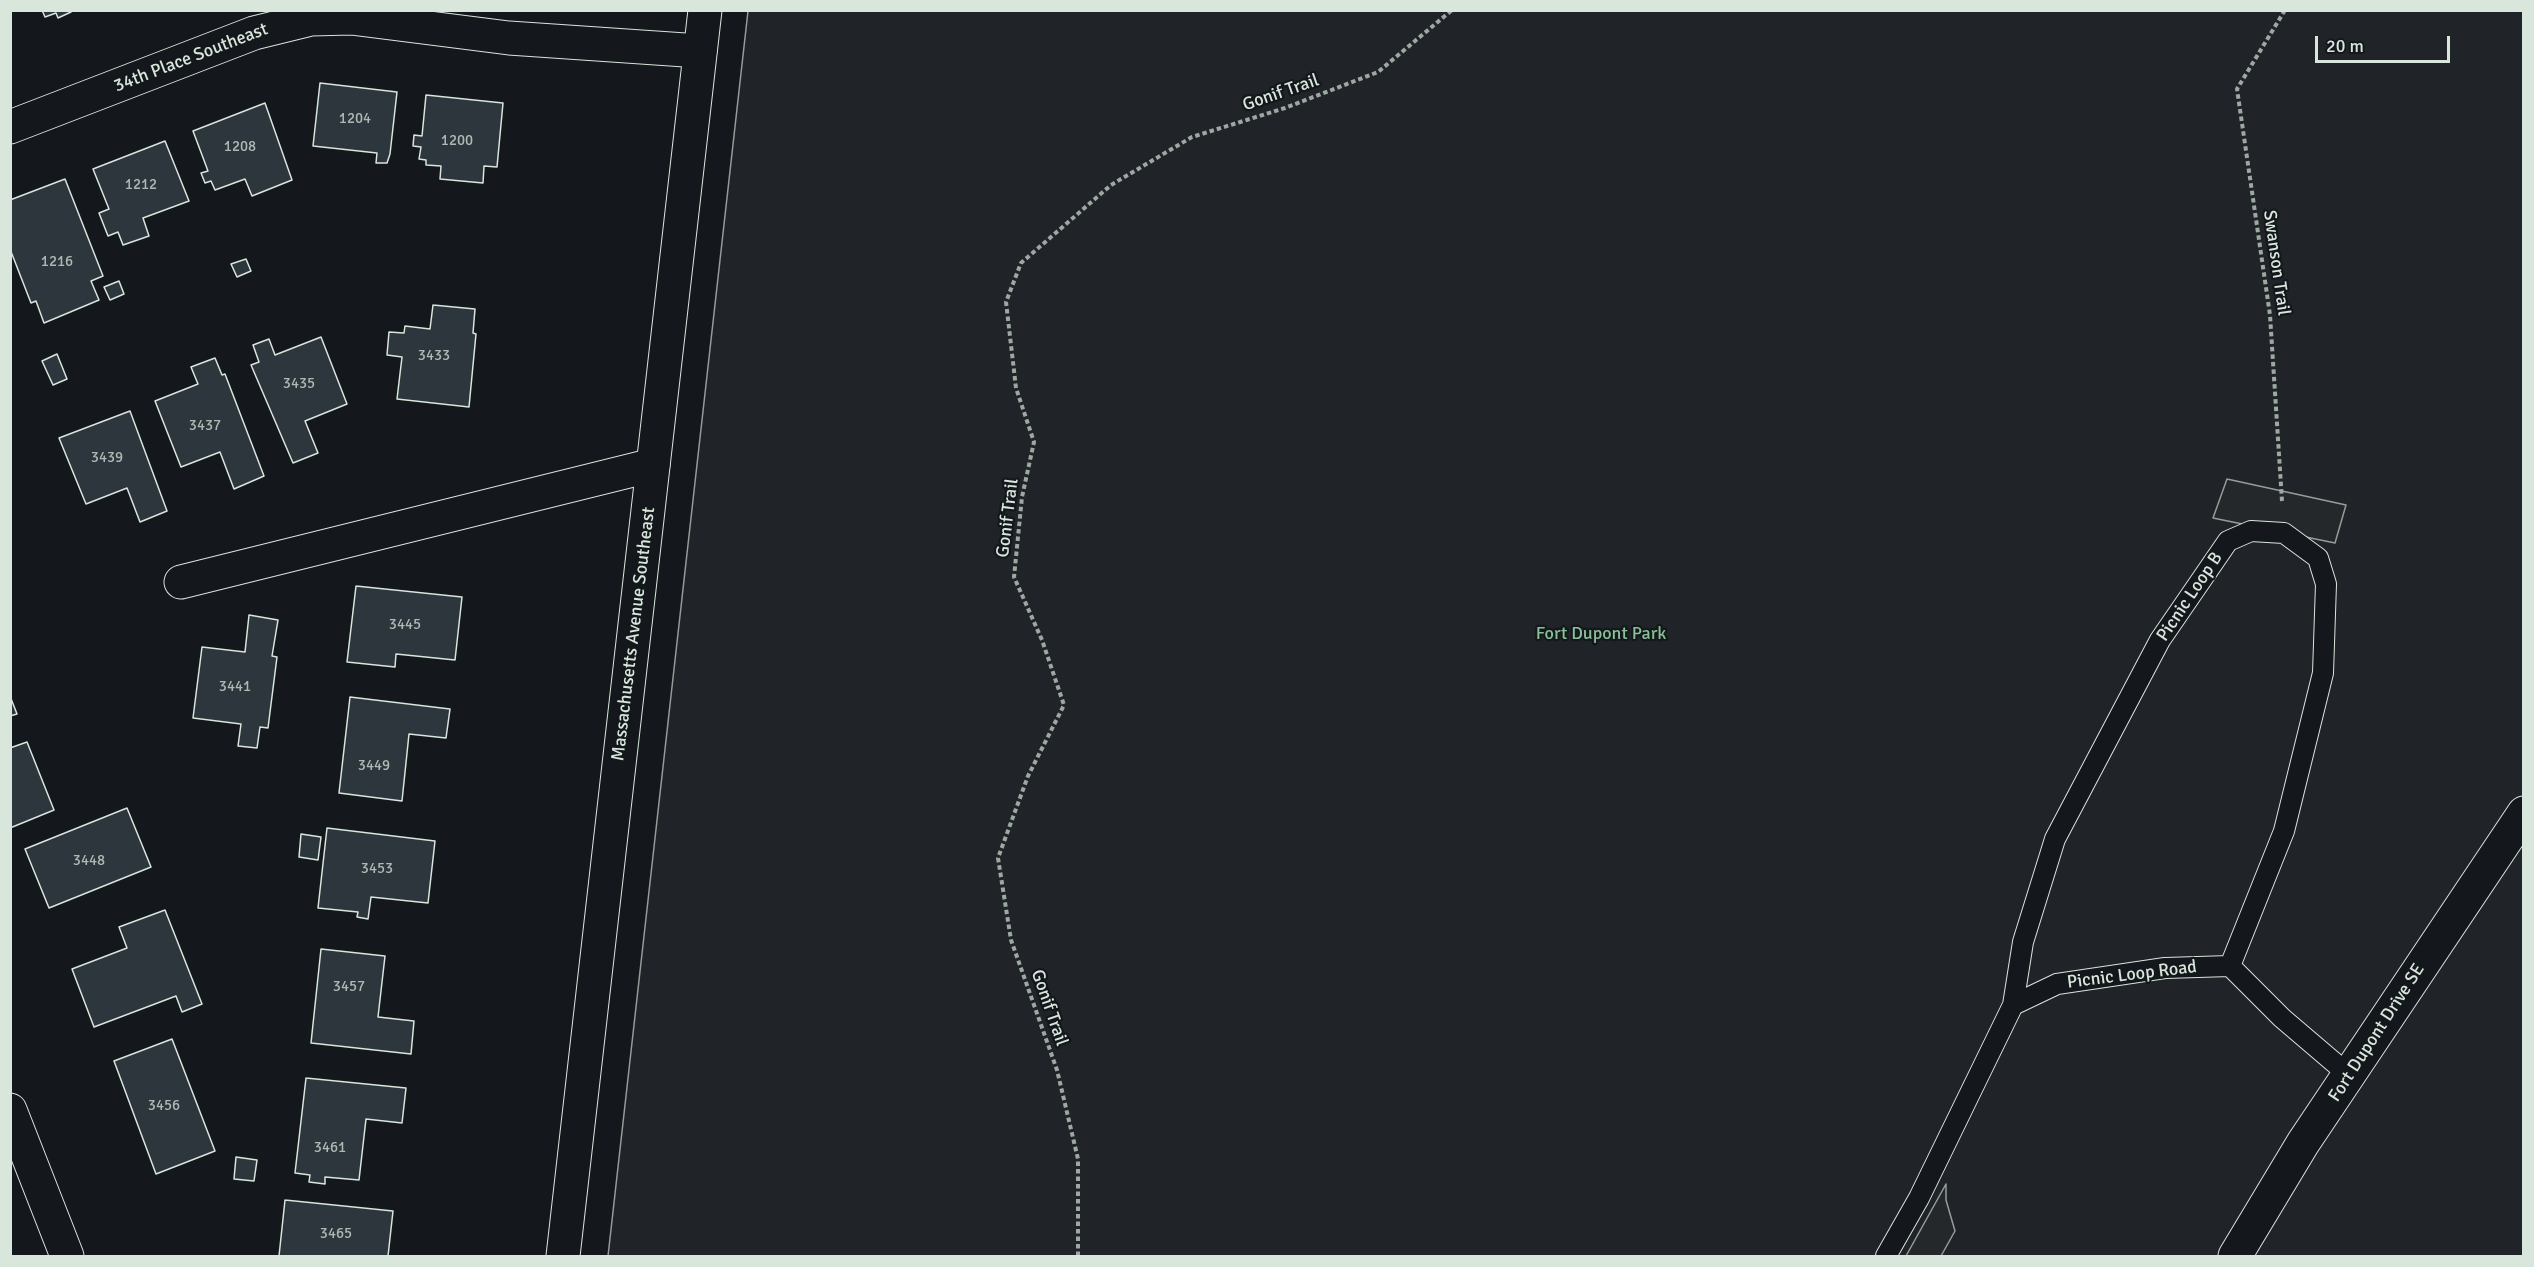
<!DOCTYPE html>
<style>
body{margin:0}
#map{position:relative;width:2534px;height:1267px;overflow:hidden;background:#14181c;font-family:Signika,sans-serif}
canvas{display:block}
.frame{position:absolute;inset:0;border:12px solid #d8e6dc;pointer-events:none}
.scale{position:absolute;left:2315px;top:36px;width:135px;height:27px;box-sizing:border-box;border:3px solid #d8e6dc;border-top:0;padding-left:8px;font-size:18px;line-height:21px;white-space:nowrap;color:#d8e6dc;-webkit-text-stroke:4px #14181c;paint-order:stroke}
</style>
<div id="map">
<canvas width="2534" height="1267"></canvas>
<div class="frame"></div>
<div class="scale">20 m</div>
</div>
<script>
const ctx = document.querySelector('canvas').getContext('2d');
ctx.lineJoin = 'round';
function fillPath(path, color) {
  ctx.fillStyle = color;
  ctx.fill(path, 'evenodd');
}
function shape(rows) {
  const path = new Path2D();
  for (const r of rows) {
    path.moveTo(r[0], r[1]);
    for (let i = 2; i < r.length; i += 2) path.lineTo(r[i], r[i + 1]);
  }
  return path;
}
function strokePath(path, color, width, dash) {
  ctx.strokeStyle = color;
  ctx.lineWidth = width;
  ctx.lineCap = dash ? 'butt' : 'round';
  ctx.setLineDash(dash || []);
  ctx.stroke(path);
}
function label(font, color, halo, rows, align = 'center') {
  ctx.font = font + ' Signika,sans-serif';
  ctx.lineWidth = 4.5;
  ctx.setLineDash([]);
  ctx.textBaseline = 'middle';
  ctx.strokeStyle = halo;
  ctx.fillStyle = color;
  for (const [text, x, y, turn = 0] of rows) {
    ctx.save();
    ctx.translate(x, y);
    ctx.rotate((+turn || 0) * Math.PI / 180);
    ctx.textAlign = isNaN(turn) ? turn : align;
    if (halo) ctx.strokeText(text, 0, 0);
    ctx.fillText(text, 0, 0);
    ctx.restore();
  }
}
const green = shape([
 [748,11,2523,11,2523,1256,608,1256,748,11]
]);
fillPath(green, '#202428');
strokePath(green, '#939e99', 1.5);
const parking = shape([
 [2227,479,2346,505,2335,543,2213,518,2227,479],
 [1946,1184,1946,1200,1955,1231,1941,1256,1906,1256,1946,1184]
]);
fillPath(parking, '#24282b');
strokePath(parking, '#939e99', 1.5);
const building = shape([
 [42,10,70,10,71,12,58,18,56,13,45,17,42,10],
 [320,83,397,92,390,154,387,163,376,163,377,153,313,146,320,83],
 [426,95,503,103,497,167,484,166,483,183,440,179,441,166,426,165,426,160,419,159,421,147,413,146,414,135,422,136,426,95],
 [265,103,292,180,252,196,245,179,215,190,211,181,205,183,201,173,208,171,193,131,265,103],
 [165,141,189,201,143,218,149,236,123,245,118,232,108,236,99,213,109,209,93,169,165,141],
 [65,179,103,276,91,281,99,300,44,323,36,301,31,303,10,249,10,200,65,179],
 [246,259,251,271,237,277,231,264,246,259],
 [119,281,124,294,110,300,104,287,119,281],
 [433,305,475,309,473,333,476,334,469,407,397,399,402,357,387,355,389,332,404,333,405,326,430,329,433,305],
 [321,337,347,404,305,421,318,453,293,463,251,365,259,362,253,345,269,339,275,355,321,337],
 [57,354,67,379,53,385,42,361,57,354],
 [215,358,222,375,225,374,264,476,234,489,220,452,181,467,155,401,198,384,191,367,215,358],
 [130,411,167,511,140,522,127,488,86,504,59,438,130,411],
 [356,586,462,597,455,660,396,654,395,667,347,662,356,586],
 [249,615,278,620,272,656,277,657,268,728,260,727,257,748,238,746,241,724,193,718,202,647,245,652,249,615],
 [10,696,17,714,10,716,10,696],
 [350,697,450,709,446,738,409,734,402,801,339,793,350,697],
 [27,742,54,810,10,828,10,748,27,742],
 [127,808,151,867,49,908,25,849,127,808],
 [327,828,435,841,428,903,371,897,368,919,357,917,358,912,318,908,327,828],
 [301,834,321,837,318,860,299,857,301,834],
 [165,910,202,1004,182,1012,176,996,94,1027,72,969,127,948,119,927,165,910],
 [321,949,385,956,378,1017,414,1021,411,1054,311,1043,321,949],
 [172,1039,215,1151,156,1174,114,1061,172,1039],
 [306,1078,406,1088,402,1123,366,1119,359,1180,325,1177,325,1184,309,1182,310,1175,295,1173,306,1078],
 [236,1157,257,1160,254,1181,234,1179,236,1157],
 [285,1200,393,1211,388,1256,279,1256,285,1200]
]);
fillPath(building, '#2c363c');
strokePath(building, '#d8e6dc', 1.5);
const lane = shape([
 [2013,1005,2023,942,2055,839,2160,640,2228,541,2251,531,2284,533,2318,558,2326,584,2323,673,2284,831,2230,966],
 [1886,1256,1919,1198,2013,1005,2057,984,2165,968,2230,966,2282,1018,2350,1076]
]);
const street = shape([
 [10,127,254,33,311,19,351,18,509,38,700,51],
 [181,582,653,465],
 [10,1110,67,1256],
 [2235,1256,2303,1143,2524,813]
]);
const secondary = shape([
 [563,1256,705,10]
]);
strokePath(lane, '#d8e6dc', 22);
strokePath(street, '#d8e6dc', 35);
strokePath(secondary, '#d8e6dc', 35);
strokePath(shape([
 [2282,501,2270,315,2237,89,2285,10],
 [1078,1256,1078,1159,1057,1070,1011,940,998,858,1028,776,1064,705,1042,640,1014,577,1022,497,1034,442,1016,388,1006,302,1021,263,1111,185,1192,137,1285,108,1378,72,1452,10]
]), '#9da8a2', 4, [4.5, 3]);
strokePath(lane, '#14181c', 20);
strokePath(street, '#14181c', 33);
strokePath(secondary, '#14181c', 33);
label('15px', '#adbab4', null, [
 ["1204",355,119],
 ["1200",457,141],
 ["1208",240,147],
 ["1212",141,185],
 ["1216",57,262],
 ["3433",434,356],
 ["3435",299,384],
 ["3437",205,426],
 ["3439",107,458],
 ["3445",405,625],
 ["3441",235,687],
 ["3449",374,766],
 ["3448",89,861],
 ["3453",377,869],
 ["3457",349,987],
 ["3456",164,1106],
 ["3461",330,1148],
 ["3465",336,1234]
]);
label('18px', '#d8e6dc', '#14181c', [
 ["34th Place Southeast",191,58,-21],
 ["Gonif Trail",1281,93,-19],
 ["Swanson Trail",2276,263,82],
 ["Gonif Trail",1008,518,-83],
 ["Picnic Loop B",2190,597,-56],
 ["Massachusetts Avenue Southeast",634,634,-83],
 ["Picnic Loop Road",2132,975,-7],
 ["Gonif Trail",1049,1008,71],
 ["Fort Dupont Drive SE",2377,1033,-57]
]);
label('18px', '#8ac095', '#14181c', [
 ["Fort Dupont Park",1601,634]
]);
</script>
